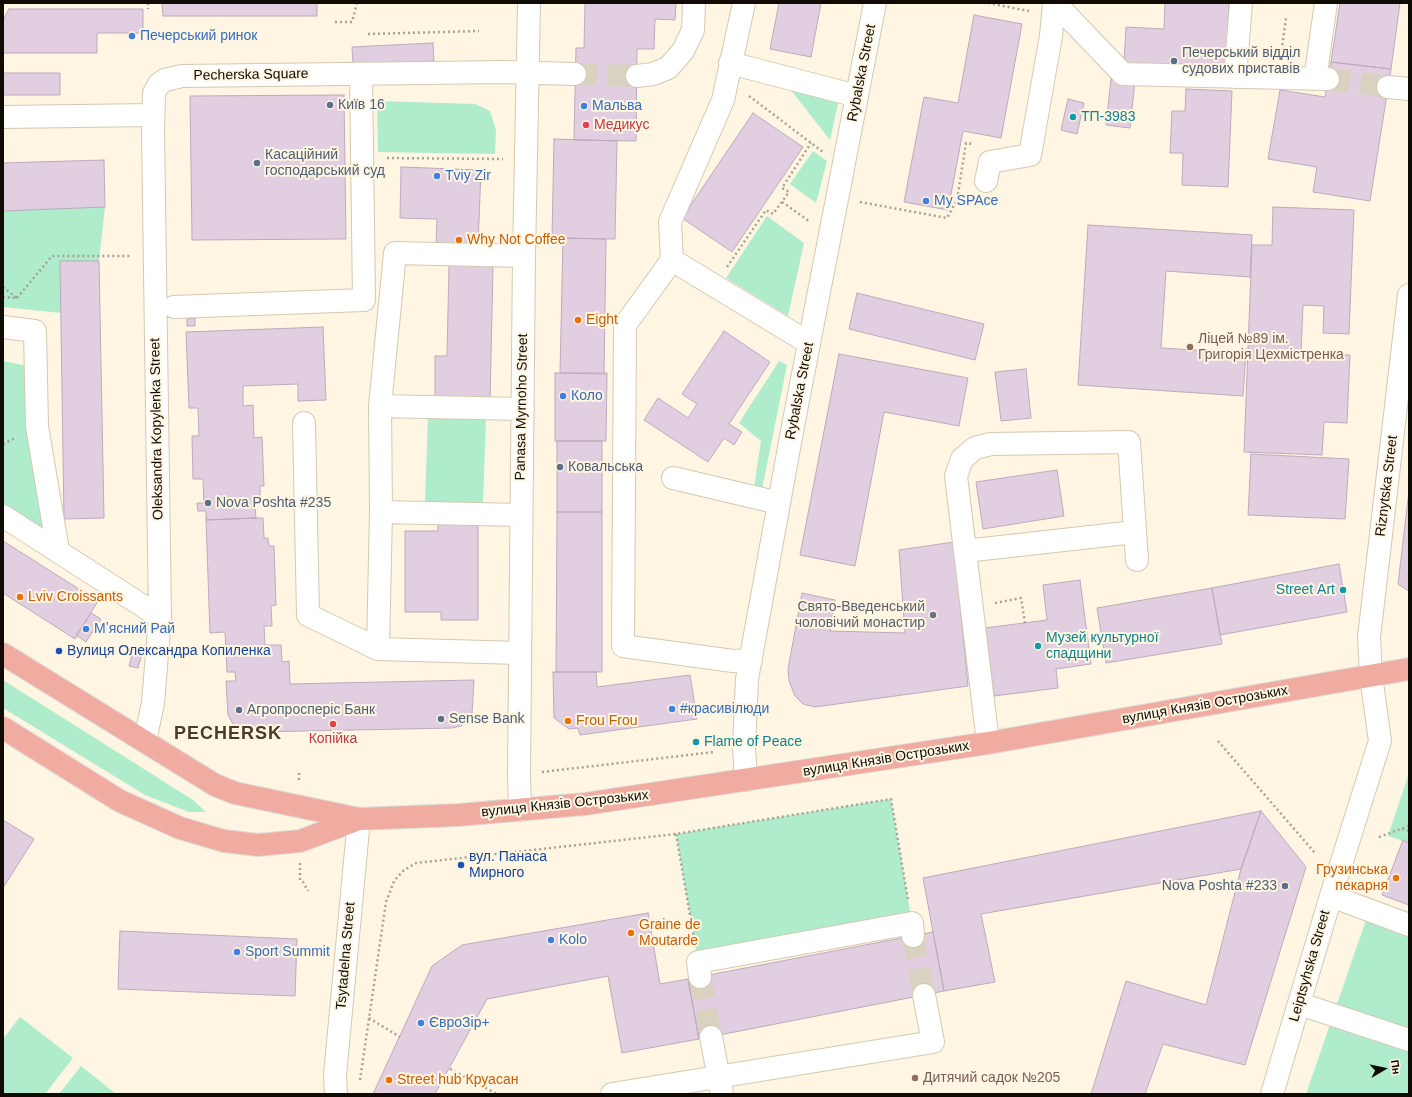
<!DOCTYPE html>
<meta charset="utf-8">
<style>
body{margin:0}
#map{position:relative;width:1412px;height:1097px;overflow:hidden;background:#fef5e2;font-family:Helvetica,sans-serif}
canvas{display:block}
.frame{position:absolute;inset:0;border:4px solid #100c05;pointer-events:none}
.north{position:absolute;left:1364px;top:1049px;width:40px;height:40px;-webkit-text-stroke:3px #fef5e2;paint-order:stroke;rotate:81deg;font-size:11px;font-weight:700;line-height:16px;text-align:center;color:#100c05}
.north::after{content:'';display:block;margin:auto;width:14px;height:18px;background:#100c05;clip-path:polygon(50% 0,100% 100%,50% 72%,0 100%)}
</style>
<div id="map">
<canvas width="1412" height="1097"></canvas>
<div class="frame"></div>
<div class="north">Пн</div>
</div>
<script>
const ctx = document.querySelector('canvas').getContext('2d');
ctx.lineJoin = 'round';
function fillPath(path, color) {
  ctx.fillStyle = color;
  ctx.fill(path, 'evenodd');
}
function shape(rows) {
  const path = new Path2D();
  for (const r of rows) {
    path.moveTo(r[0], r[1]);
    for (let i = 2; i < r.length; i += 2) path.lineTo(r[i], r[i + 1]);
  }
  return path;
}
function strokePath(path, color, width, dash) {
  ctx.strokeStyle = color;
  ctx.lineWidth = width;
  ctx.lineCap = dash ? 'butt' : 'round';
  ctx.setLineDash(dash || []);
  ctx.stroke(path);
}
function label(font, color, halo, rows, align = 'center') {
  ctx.font = font + ' Helvetica,sans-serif';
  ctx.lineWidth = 4;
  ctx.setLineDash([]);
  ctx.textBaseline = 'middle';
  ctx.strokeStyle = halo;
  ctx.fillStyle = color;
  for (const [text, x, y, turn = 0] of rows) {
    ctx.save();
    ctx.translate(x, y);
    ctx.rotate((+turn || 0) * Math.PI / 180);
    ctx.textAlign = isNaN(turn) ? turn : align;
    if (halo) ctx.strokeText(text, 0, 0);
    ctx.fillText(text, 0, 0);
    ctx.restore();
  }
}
fillPath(shape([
 [790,89,839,99,830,140],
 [377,101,475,104,490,111,496,130,495,154,378,152],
 [813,151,827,161,816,203,790,184],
 [105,207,99,261,60,262,61,313,3,307,3,211],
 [767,216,804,243,788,316,726,278],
 [3,361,28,366,48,536,3,507],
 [779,361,787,365,762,489,754,487,761,441,739,423],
 [428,414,486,416,483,504,425,502],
 [3,680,193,800,206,812,189,812,145,795,3,708],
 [1409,773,1409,843,1388,836],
 [891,799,912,923,698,962,676,834],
 [1366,920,1409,936,1409,1094,1306,1094],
 [20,1017,73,1058,45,1094,3,1094,3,1039],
 [81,1066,116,1094,59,1094]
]), '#aeeccc');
const building = shape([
 [162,3,317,3,317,16,163,16,162,3],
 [585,3,676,3,675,20,655,19,654,49,637,49,636,141,574,140,576,48,584,48,585,3],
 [779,3,821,3,811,57,770,49,779,3],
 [1165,3,1229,3,1226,68,1124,64,1126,27,1164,29,1165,3],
 [1340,3,1400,3,1391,69,1331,62,1340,3],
 [9,9,143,9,143,33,97,33,97,53,3,53,3,20,9,9],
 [974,15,1022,24,1001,138,963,131,948,210,904,202,924,97,958,103,974,15],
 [433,43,434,61,353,64,352,47,433,43],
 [1331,62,1391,69,1370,201,1313,192,1317,167,1268,159,1280,90,1325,97,1331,62],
 [3,73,60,73,60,95,3,95,3,73],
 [1111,79,1135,81,1130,128,1106,125,1111,79],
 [1186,89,1232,91,1228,187,1182,185,1183,153,1170,153,1172,111,1185,111,1186,89],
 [344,95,346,239,192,240,190,96,344,95],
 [1068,99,1084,103,1077,134,1061,130,1068,99],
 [753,113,803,147,732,252,682,218,753,113],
 [554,139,617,141,615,239,552,238,554,139],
 [104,160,105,207,3,211,3,163,104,160],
 [401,167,481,170,478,246,436,245,437,219,400,218,401,167],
 [1273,207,1354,210,1349,334,1323,333,1324,306,1303,305,1301,353,1350,355,1347,423,1324,422,1322,455,1244,452,1252,245,1272,245,1273,207],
 [1088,225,1252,235,1250,277,1166,271,1161,348,1246,353,1243,396,1078,385,1088,225],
 [563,238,606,239,604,374,560,373,563,238],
 [60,261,99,261,104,518,64,519,60,261],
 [449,265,493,266,490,401,435,399,435,356,447,356,449,265],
 [857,293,984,324,975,360,849,329,857,293],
 [195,318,195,326,187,326,187,319,195,318],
 [323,327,326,400,298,401,298,384,243,386,243,406,253,405,254,438,262,437,264,486,260,486,260,496,254,496,256,518,206,520,206,511,198,511,197,503,204,503,203,479,193,479,192,436,199,436,198,408,189,408,186,332,323,327],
 [724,331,770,362,729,424,742,432,734,445,724,438,708,462,644,420,658,398,688,418,697,404,682,394,724,331],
 [839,354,968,378,959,426,884,412,855,566,800,555,839,354],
 [1026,369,1031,418,1001,421,995,372,1026,369],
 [555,373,607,373,606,441,555,441,555,373],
 [557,441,602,441,602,512,557,512,557,441],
 [1251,454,1349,459,1345,519,1248,515,1251,454],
 [1057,470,1064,516,983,529,976,482,1057,470],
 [1409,491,1409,591,1398,584,1409,491],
 [557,512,602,512,602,672,556,672,557,512],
 [256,518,263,518,264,538,268,538,269,546,274,546,276,605,271,606,272,626,264,626,265,645,281,645,282,662,289,661,290,684,474,680,472,714,469,721,461,726,452,728,256,732,243,730,233,724,228,715,226,681,236,681,235,672,227,672,225,632,210,633,206,520,256,518],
 [438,523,478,523,478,620,441,620,441,612,405,612,405,531,438,531,438,523],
 [3,541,98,601,75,639,3,593,3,541],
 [954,542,968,686,815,707,803,704,795,696,789,681,788,669,802,593,835,600,830,631,905,633,899,550,954,542],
 [1339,564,1347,612,1220,635,1212,588,1339,564],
 [1080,580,1091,664,1056,669,1058,688,994,696,985,628,1047,620,1043,585,1080,580],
 [1212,588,1222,644,1106,663,1097,608,1212,588],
 [91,613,101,619,86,642,76,635,91,613],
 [133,652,142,654,138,668,129,666,133,652],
 [553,672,596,672,597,687,690,675,697,719,580,735,578,728,569,729,554,718,553,672],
 [1261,811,1306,867,1245,1065,1163,1044,1145,1094,1091,1094,1126,981,1206,1005,1241,869,1261,811],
 [1261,811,1241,869,981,914,995,982,944,991,923,878,1261,811],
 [3,820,34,839,3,888,3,820],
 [1403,840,1409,843,1409,905,1382,895,1403,840],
 [648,913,660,984,688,979,699,1039,622,1053,608,976,487,999,435,1094,373,1094,432,966,462,945,648,913],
 [120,931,297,939,295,996,118,989,120,931],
 [933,932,944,991,699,1039,688,979,933,932]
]);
fillPath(building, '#e1cee1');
strokePath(building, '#bdaabc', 1);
strokePath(shape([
 [575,74,637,76],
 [1328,79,1388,87],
 [913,936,924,995],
 [700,977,711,1037]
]), '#dad2c1', 22, [22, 11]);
const minor = shape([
 [744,3,723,100,670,222,672,260,625,325,623,646,733,661,751,660],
 [1055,3,1123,74,1328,79],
 [730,63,857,96],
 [637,76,653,74,668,68,683,51,693,30,694,3],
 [1235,77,1241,3],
 [1315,79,1326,3],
 [1388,87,1409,89],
 [3,117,153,115],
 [986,181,990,162,1030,155,1051,36,1054,3],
 [672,260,809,343],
 [174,307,364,300,361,74],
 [3,327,35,331,37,426,58,551],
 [380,406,523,409],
 [304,423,308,615,378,649,520,653],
 [673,478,779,503],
 [381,512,521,515],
 [3,516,160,617],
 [965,551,1135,532],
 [378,649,381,512,380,406,395,253,524,256],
 [145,741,153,703,160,617,153,131,154,93,159,84,165,80,182,76,504,72,575,74],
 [988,743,956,476,962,459,975,448,991,444,1129,442,1137,560],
 [746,780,744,747,747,679,793,426,875,3],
 [520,810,519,774,524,256,529,3],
 [1331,896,1409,925],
 [700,977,698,962,912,923,913,936],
 [1300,1004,1409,1040],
 [711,1037,722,1094],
 [336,1094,335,1075,359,819],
 [612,1094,933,1042,924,995],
 [1272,1094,1331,896,1380,741,1371,676,1369,637,1409,295]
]);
const major = shape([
 [3,654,215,785,235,793,359,819,459,815,585,804,988,743,1409,669],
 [3,728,120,801,180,828,224,841,258,845,300,841,359,819]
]);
strokePath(minor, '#d4c9b2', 24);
strokePath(major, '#dedddc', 24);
strokePath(shape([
 [148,3,148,9],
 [988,3,1029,11],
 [335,22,352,22,357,3],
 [368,34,479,31],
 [1283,48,1296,49],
 [1281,55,1286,18],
 [749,96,823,152],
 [387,158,503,159],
 [782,202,809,221],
 [860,202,947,218,957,200,966,143,974,144],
 [727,267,766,210,773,214,789,192,782,188,811,143],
 [3,287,17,298,3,297],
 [17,298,52,256,131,256],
 [3,444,15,438],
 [995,603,1021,598,1025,623],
 [1218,741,1315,853],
 [542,772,714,752],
 [299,773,299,782],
 [1402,829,1409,831],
 [676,834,694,938],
 [1379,837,1409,826],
 [300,863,300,880,303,882,308,891],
 [369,1018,400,1037],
 [450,1069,497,1094],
 [360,1080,386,902,394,881,403,871,416,863,676,834,891,799,908,900]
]), '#a9a293', 2.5, [2, 3]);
strokePath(minor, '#fff', 22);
strokePath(major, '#f1aca2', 22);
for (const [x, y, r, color] of [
 [132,36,4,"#3f7fe0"],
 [1174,61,4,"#5c6f8a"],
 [330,105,4,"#5c6f8a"],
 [584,106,4,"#3f7fe0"],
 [1073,117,4,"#0f9aa8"],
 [586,125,4,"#e0444e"],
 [257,163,4,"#5c6f8a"],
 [437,176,4,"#3f7fe0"],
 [926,201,4,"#3f7fe0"],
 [459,240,4,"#e8710a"],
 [578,320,4,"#e8710a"],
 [1190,347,4,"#8d6e63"],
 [563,396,4,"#3f7fe0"],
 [560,467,4,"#5c6f8a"],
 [208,503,4,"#5c6f8a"],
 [1343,590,4,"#0f9aa8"],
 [20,597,4,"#e8710a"],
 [933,615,4,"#6b7280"],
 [86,629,4,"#3f7fe0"],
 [1038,646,4,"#0f9aa8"],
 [59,651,4,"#1a4fb4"],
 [672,709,4,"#3f7fe0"],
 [239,710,4,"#5c6f8a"],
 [441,719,4,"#5c6f8a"],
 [568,721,4,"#e8710a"],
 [333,724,4,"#e0444e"],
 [696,742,4,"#0f9aa8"],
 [461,865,4,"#1a4fb4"],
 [1396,878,4,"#e8710a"],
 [1285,886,4,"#5c6f8a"],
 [631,933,4,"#e8710a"],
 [551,940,4,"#3f7fe0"],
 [237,952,4,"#3f7fe0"],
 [421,1023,4,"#3f7fe0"],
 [915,1078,4,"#8d6e63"],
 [389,1080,4,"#e8710a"]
]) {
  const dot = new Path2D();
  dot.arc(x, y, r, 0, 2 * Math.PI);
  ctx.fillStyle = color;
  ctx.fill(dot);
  strokePath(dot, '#fef5e2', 1.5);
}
label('14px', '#366cbe', '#fef5e2', [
 ["Печерський ринок",140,36],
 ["Мальва",592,106],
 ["Tviy Zir",445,176],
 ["My SPAce",934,201],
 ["Коло",571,396],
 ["Мʼясний Рай",94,629],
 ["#красивілюди",680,709],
 ["Kolo",559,940],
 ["Sport Summit",245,952],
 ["ЄвроЗір+",429,1023]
], 'left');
label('14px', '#4e5e75', '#fef5e2', [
 ["Печерський відділ",1182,53],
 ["судових приставів",1182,69],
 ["Київ 16",338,105],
 ["Касаційний",265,155],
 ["господарський суд",265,171],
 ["Ковальська",568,467],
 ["Nova Poshta #235",216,503],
 ["Агропросперіс Банк",247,710],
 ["Sense Bank",449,719],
 ["Nova Poshta #233",1277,886,"right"]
], 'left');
label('14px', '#100c05', '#fef5e2', [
 ["Rybalska Street",862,73,-79],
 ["Pecherska Square",251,75,-1],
 ["Rybalska Street",800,391,-79],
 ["Panasa Myrnoho Street",522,407,-89],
 ["Oleksandra Kopylenka Street",157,429,-91],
 ["Riznytska Street",1387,486,-83],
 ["вулиця Князів Острозьких",1205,705,-10],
 ["вулиця Князів Острозьких",886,759,-9],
 ["вулиця Князів Острозьких",565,804,-6],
 ["Tsytadelna Street",346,956,-85],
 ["Leiptsyhska Street",1310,966,-74]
]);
label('14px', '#0d838f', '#fef5e2', [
 ["ТП-3983",1081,117],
 ["Street Art",1335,590,"right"],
 ["Музей культурної",1046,638],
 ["спадщини",1046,654],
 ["Flame of Peace",704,742]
], 'left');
label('14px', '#be3a42', '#fef5e2', [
 ["Медикус",594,125],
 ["Копійка",333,739,"center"]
], 'left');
label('14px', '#c56008', '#fef5e2', [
 ["Why Not Coffee",467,240],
 ["Eight",586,320],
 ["Lviv Croissants",28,597],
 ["Frou Frou",576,721],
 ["Грузинська",1388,870,"right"],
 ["пекарня",1388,886,"right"],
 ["Graine de",639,925],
 ["Moutarde",639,941],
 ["Street hub Круасан",397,1080]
], 'left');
label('14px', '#785e54', '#fef5e2', [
 ["Ліцей №89 ім.",1198,339],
 ["Григорія Цехмістренка",1198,355],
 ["Дитячий садок №205",923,1078]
], 'left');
label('14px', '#5b616d', '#fef5e2', [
 ["Свято-Введенський",925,607],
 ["чоловічий монастир",925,623]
], 'right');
label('14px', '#164399', '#fef5e2', [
 ["Вулиця Олександра Копиленка",67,651],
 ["вул. Панаса",469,857],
 ["Мирного",469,873]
], 'left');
ctx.letterSpacing = '1px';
label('bold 18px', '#463d29', '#fef5e2', [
 ["PECHERSK",228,734]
]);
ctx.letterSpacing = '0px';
</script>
